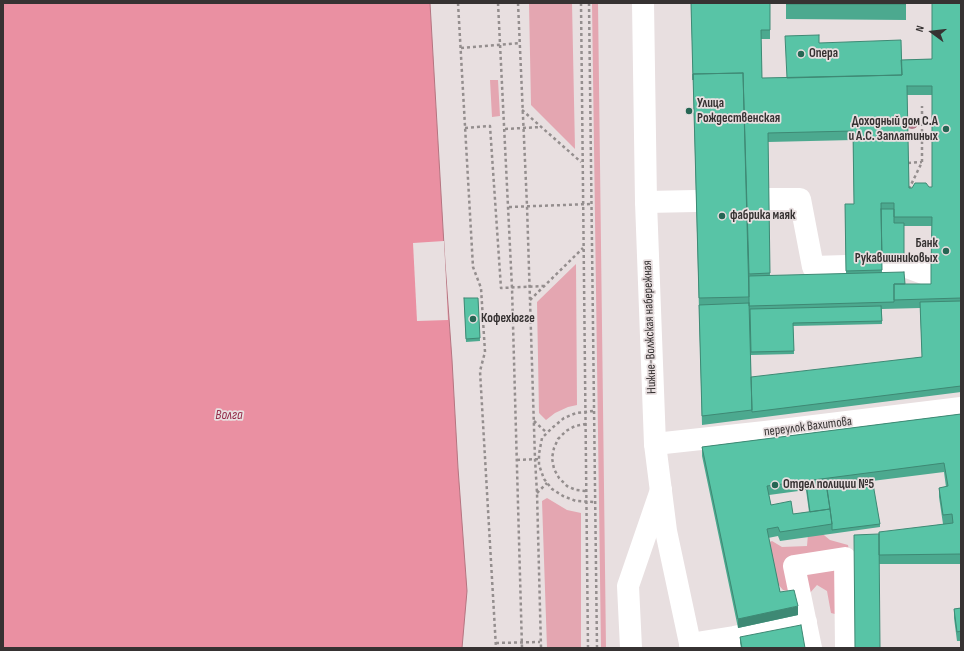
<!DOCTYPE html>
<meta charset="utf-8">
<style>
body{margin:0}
#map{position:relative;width:964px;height:651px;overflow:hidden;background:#e8dfe0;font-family:"Sofia Sans Condensed",sans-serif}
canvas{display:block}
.frame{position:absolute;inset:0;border:4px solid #363232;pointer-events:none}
.north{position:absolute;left:912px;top:12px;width:40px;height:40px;-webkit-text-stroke:3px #e8dfe0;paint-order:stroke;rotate:285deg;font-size:11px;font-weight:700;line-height:16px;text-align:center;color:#363232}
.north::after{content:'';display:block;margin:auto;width:14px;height:18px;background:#363232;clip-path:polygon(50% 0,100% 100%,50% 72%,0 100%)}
</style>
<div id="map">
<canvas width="964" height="651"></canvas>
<div class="frame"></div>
<div class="north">N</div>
</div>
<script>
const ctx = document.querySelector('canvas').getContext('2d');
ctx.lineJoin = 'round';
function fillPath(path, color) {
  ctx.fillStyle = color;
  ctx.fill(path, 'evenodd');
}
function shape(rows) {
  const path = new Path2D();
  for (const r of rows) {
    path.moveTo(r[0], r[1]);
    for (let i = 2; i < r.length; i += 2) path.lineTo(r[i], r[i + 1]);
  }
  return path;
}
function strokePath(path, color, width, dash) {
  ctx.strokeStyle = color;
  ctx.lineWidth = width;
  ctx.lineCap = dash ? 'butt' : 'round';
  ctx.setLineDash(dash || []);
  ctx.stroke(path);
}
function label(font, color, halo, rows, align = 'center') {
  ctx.font = font + ' "Sofia Sans Condensed",sans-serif';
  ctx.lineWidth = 3.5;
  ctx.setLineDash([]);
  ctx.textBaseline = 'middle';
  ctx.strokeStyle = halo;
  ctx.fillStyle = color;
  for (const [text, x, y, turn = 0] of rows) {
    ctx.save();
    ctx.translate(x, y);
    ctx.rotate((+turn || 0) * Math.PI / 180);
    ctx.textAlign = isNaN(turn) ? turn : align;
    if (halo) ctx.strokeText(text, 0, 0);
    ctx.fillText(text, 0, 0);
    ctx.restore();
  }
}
fillPath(shape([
 [529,3,572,3,575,149,531,105],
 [592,3,598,3,606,648,601,648],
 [490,80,498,80,500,116,492,117],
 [576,264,577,405,568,407,555,413,546,420,539,413,537,302],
 [547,498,567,510,581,513,581,648,547,648,542,501],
 [819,531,830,540,848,545,851,561,843,616,831,613,827,591,817,585,809,594,783,590,758,561,759,546,772,541,782,547,807,546,808,534]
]), '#e4a6b1');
const water = shape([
 [3,3,430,3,445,263,452,360,458,468,467,591,462,648,3,648,3,3]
]);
fillPath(water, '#ea90a2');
strokePath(water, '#b47480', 1);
fillPath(shape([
 [444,241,448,320,417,321,413,243]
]), '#e8dfe0');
strokePath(shape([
 [458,3,473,267,481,288,485,352,480,371,496,648],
 [498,3,512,288,522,648],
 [518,3,527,206,535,459,537,493,541,648],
 [581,3,588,648],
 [589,3,597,648],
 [461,48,520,43],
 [522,110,581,162],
 [465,128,490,126,501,288,544,286],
 [505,129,541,127],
 [908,163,922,162],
 [909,189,922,162,922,106],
 [509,207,591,204],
 [530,300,583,248],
 [593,411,576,413,564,418,552,428,542,438,539,454,539,465,544,479,552,489,563,496,576,501,595,502],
 [534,421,547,433],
 [586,424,575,426,566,431,558,439,554,448,552,458,554,469,559,478,567,486,576,490,586,491],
 [517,460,539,459],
 [537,493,547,483],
 [496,643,540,642]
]), '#948e8e', 2.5, [3, 3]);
strokePath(shape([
 [768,199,800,199,813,267,846,266],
 [646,202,696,201],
 [882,266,904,266,931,276],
 [655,444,765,432,961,408],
 [690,644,734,637,806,622],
 [631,648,628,586,661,490],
 [811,648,794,566,845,558,846,648]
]), '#fff', 22);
strokePath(shape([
 [643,3,646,202,655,444,666,531,691,648]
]), '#fff', 22);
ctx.fillStyle = '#b27587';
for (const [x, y] of [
 [912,123]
]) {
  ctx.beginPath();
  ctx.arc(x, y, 6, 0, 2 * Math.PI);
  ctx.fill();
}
fillPath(shape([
 [691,3,770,3,770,39,761,39,762,78,786,78,819,43,901,60,932,59,932,4,906,4,906,20,786,19,786,3,961,3,961,392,702,425],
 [907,95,932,95,932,187,909,188],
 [853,140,854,204,845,204,846,274,770,276,768,142],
 [904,226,932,226,931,284,905,284,882,273,882,260,904,260],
 [920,308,922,357,751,380,751,355,794,354,793,326,882,324,882,309],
 [464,298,478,298,480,341,466,342],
 [961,414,961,564,879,564,879,534,943,524,939,497,939,488,946,487,944,472,872,481,880,524,880,527,780,541,778,536,768,538,780,592,798,615,738,628,702,456,702,447],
 [806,490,809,512,793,514,771,505,769,495],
 [961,608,961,641,957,641,954,618,954,609],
 [740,637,805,648,741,648,740,643]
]), '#4ca98f');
fillPath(shape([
 [798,606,798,615,738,628,738,619]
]), '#3e8974');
const building = shape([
 [691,3,770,3,770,30,761,30,762,78,902,75,901,60,932,59,932,3,961,3,961,298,894,300,894,284,931,284,931,267,932,217,894,217,894,203,881,203,882,270,846,271,845,204,854,204,853,131,768,133,770,273,749,274,743,73,693,74,693,80,691,3],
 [907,86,932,86,932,187,929,187,926,183,915,183,912,188,909,188,907,86],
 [786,3,906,3,906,4,786,4,786,3],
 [819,35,819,43,901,40,902,75,787,78,785,36,819,35],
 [743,73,749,297,699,298,693,74,743,73],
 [881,209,894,209,894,223,904,223,904,257,882,257,881,209],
 [904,272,905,284,894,284,894,302,749,306,749,276,904,272],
 [464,298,478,298,480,338,466,339,464,298],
 [961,301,961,386,752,412,751,377,922,357,920,302,961,301],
 [749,303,752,410,702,416,699,305,749,303],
 [881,306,882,321,793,323,794,351,751,352,750,309,881,306],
 [961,414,961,554,879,555,879,532,953,523,952,514,943,515,939,488,948,486,944,463,767,486,771,505,791,501,793,514,830,509,832,524,780,532,778,527,767,529,780,592,794,590,798,606,738,619,702,447,961,414],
 [872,478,880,524,832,530,832,524,830,509,826,484,872,478],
 [826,481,830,509,810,512,806,483,826,481],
 [879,534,880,648,855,648,854,535,879,534],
 [961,608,961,631,957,632,954,609,961,608],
 [801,625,805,648,742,648,740,637,801,625]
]);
fillPath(building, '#58c4a6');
strokePath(building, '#3e8974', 1);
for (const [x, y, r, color] of [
 [801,54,4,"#266654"],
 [689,111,4,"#266654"],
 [946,129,4,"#266654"],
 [722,216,4,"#266654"],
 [946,251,4,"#266654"],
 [473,319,4,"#266654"],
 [775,485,4,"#266654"]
]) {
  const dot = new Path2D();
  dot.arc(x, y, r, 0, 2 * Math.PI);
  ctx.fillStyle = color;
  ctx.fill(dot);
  strokePath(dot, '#e8dfe0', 1.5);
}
label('bold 13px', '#363232', '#e8dfe0', [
 ["Опера",809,54],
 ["Улица",697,104],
 ["Рождественская",697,119],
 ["Доходный дом С.А",938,122,"right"],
 ["и А.С. Заплатиных",938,137,"right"],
 ["фабрика маяк",730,216],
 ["Банк",938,244,"right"],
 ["Рукавишниковых",938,259,"right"],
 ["Кофехюгге",481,319],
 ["Отдел полиции №5",783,485]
], 'left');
label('13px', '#363232', '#e8dfe0', [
 ["Нижне-Волжская набережная",650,327,-92],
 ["переулок Вахитова",808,427,-7]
]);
label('italic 14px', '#942c4a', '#e8dfe0', [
 ["Волга",229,415]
]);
</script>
